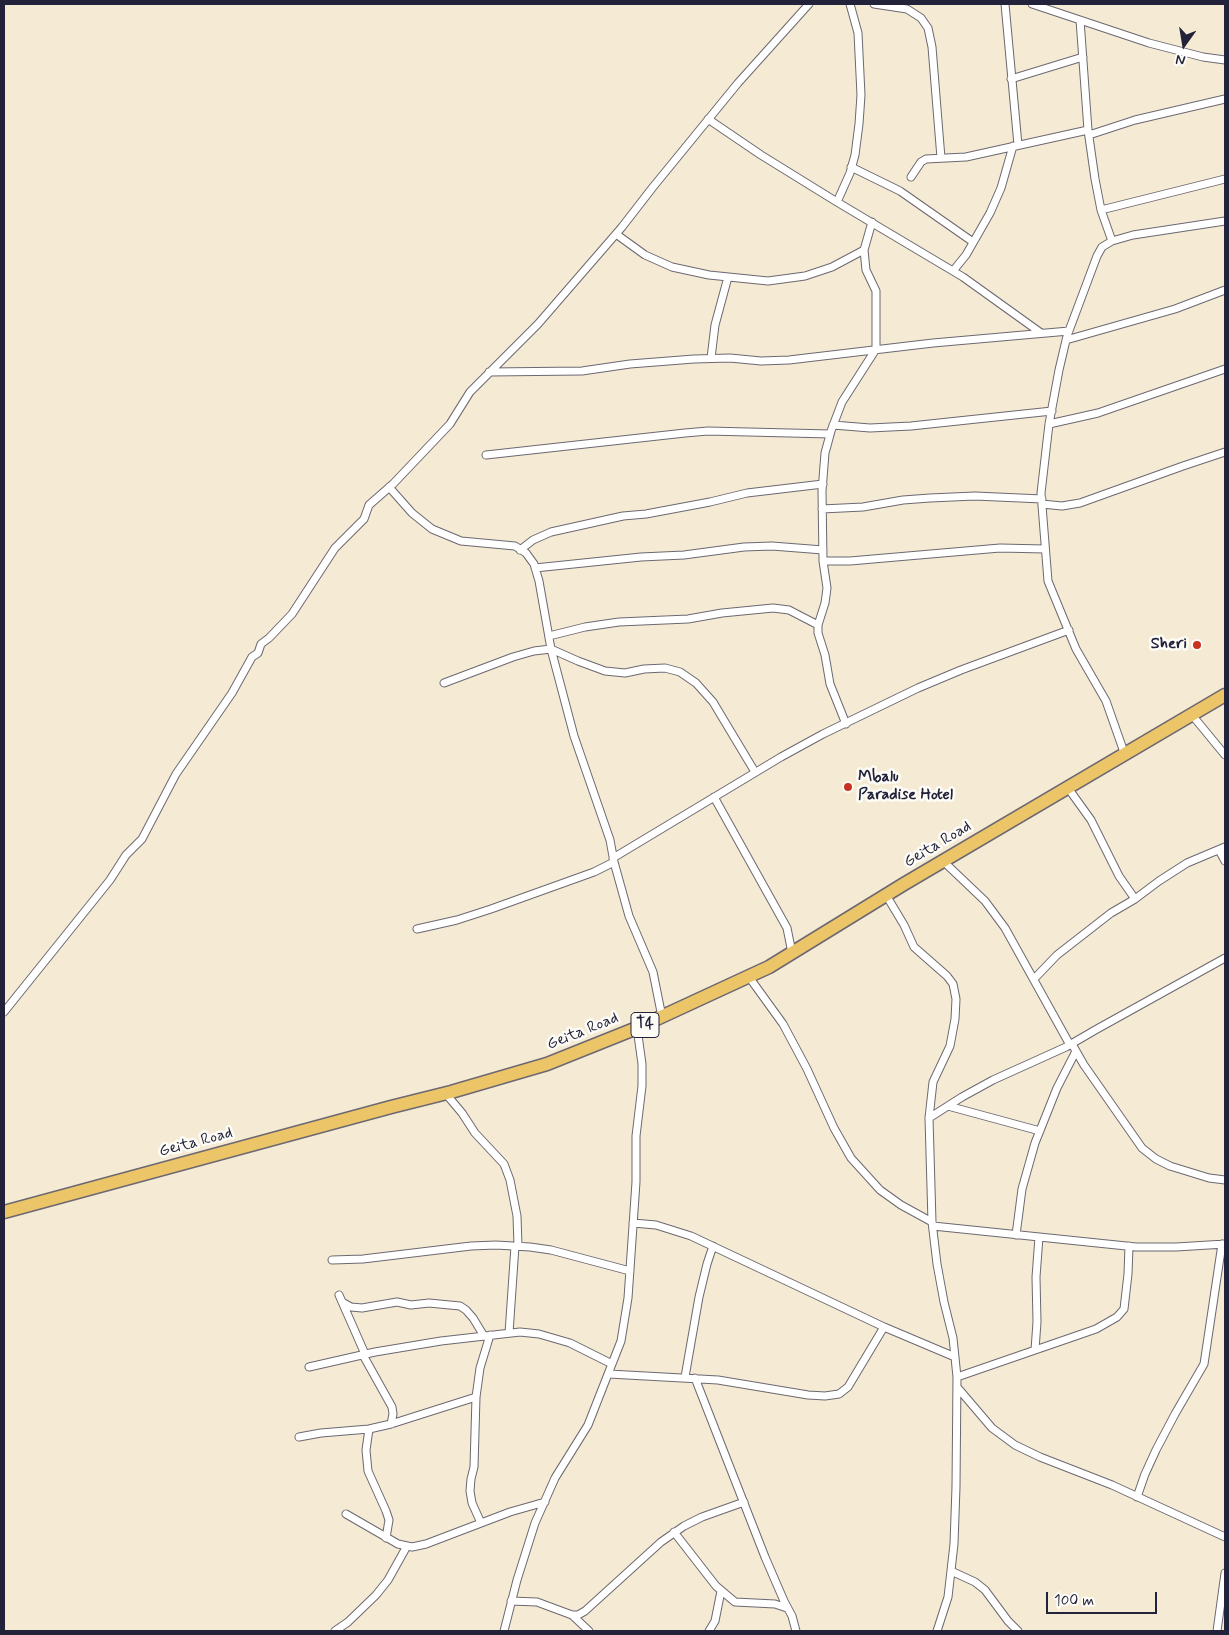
<!DOCTYPE html>
<style>
body{margin:0}
#map{position:relative;width:1229px;height:1635px;overflow:hidden;background:#f5ead4;font-family:Mynerve,sans-serif}
canvas{display:block}
.frame{position:absolute;inset:0;border:5px solid #22223b;pointer-events:none}
.north{position:absolute;left:1159px;top:20px;width:50px;height:50px;-webkit-text-stroke:4px #fdfcf7;paint-order:stroke;rotate:193deg;font-size:14px;font-weight:700;line-height:20px;text-align:center;color:#22223b}
.north::after{content:'';display:block;margin:auto;width:18px;height:22px;background:#22223b;clip-path:polygon(50% 0,100% 100%,50% 72%,0 100%)}
.scale{position:absolute;left:1046px;top:1592px;width:111px;height:22px;box-sizing:border-box;border:2px solid #22223b;border-top:0;padding-left:6px;font-size:15px;line-height:18px;white-space:nowrap;color:#22223b;-webkit-text-stroke:4px #fdfcf7;paint-order:stroke}
</style>
<div id="map">
<canvas width="1229" height="1635"></canvas>
<div class="frame"></div>
<div class="north">N</div>
<div class="scale">100 m</div>
</div>
<script>
const ctx = document.querySelector('canvas').getContext('2d');
ctx.lineJoin = 'round';
function shape(rows) {
  const path = new Path2D();
  for (const r of rows) {
    path.moveTo(r[0], r[1]);
    for (let i = 2; i < r.length; i += 2) path.lineTo(r[i], r[i + 1]);
  }
  return path;
}
function strokePath(path, color, width, dash) {
  ctx.strokeStyle = color;
  ctx.lineWidth = width;
  ctx.lineCap = dash ? 'butt' : 'round';
  ctx.setLineDash(dash || []);
  ctx.stroke(path);
}
function label(font, color, halo, rows, align = 'center') {
  ctx.font = font + ' Mynerve,sans-serif';
  ctx.lineWidth = 5;
  ctx.setLineDash([]);
  ctx.textBaseline = 'middle';
  ctx.strokeStyle = halo;
  ctx.fillStyle = color;
  for (const [text, x, y, turn = 0] of rows) {
    ctx.save();
    ctx.translate(x, y);
    ctx.rotate((+turn || 0) * Math.PI / 180);
    ctx.textAlign = isNaN(turn) ? turn : align;
    if (halo) ctx.strokeText(text, 0, 0);
    ctx.fillText(text, 0, 0);
    ctx.restore();
  }
}
const minor = shape([
 [874,4,907,9,921,18,928,28,932,47,941,158],
 [1005,4,1018,145],
 [1032,4,1149,43,1203,57,1225,60],
 [1080,20,1088,130,1095,179,1101,210,1112,241],
 [1011,79,1083,57],
 [708,119,761,155,837,202,963,277,1041,333],
 [1089,135,1135,120,1225,99],
 [851,167,900,191,973,242],
 [911,177,921,162,926,159,966,157,1088,130],
 [837,202,850,173,855,155,859,124,861,95,858,33,850,4],
 [1101,210,1225,179],
 [616,234,645,255,672,267,709,275,768,281,805,276,832,267,864,250],
 [953,271,966,255,990,213,1001,188,1013,146],
 [1066,340,1175,309,1225,290],
 [711,358,715,325,728,277],
 [489,372,582,371,630,364,694,359,730,358,761,361,789,360,933,343,1069,331],
 [1049,424,1098,413,1225,369],
 [833,425,870,428,911,426,1052,411],
 [486,455,685,433,708,431,830,434],
 [389,487,412,513,432,529,461,541,515,546,526,553,534,564,539,581,551,649,574,736,610,840,614,862,629,916,653,972,662,1017],
 [1042,504,1062,506,1080,503,1183,466,1225,452],
 [822,509,863,507,903,500,930,498,975,496,1042,499],
 [520,550,533,540,551,532,623,516,646,514,710,502,747,493,823,484],
 [823,561,850,561,1000,548,1045,549],
 [535,568,641,557,684,555,744,547,772,546,823,550],
 [549,636,585,627,619,622,688,619,722,613,773,608,789,610,818,625],
 [444,683,513,657,534,651,551,649,578,661,605,671,625,673,644,669,665,668,680,672,696,683,713,702,755,772],
 [1192,715,1225,755],
 [846,724,830,684,825,655,818,633,818,625,825,603,827,588,823,561,822,491,825,453,831,431,842,402,876,349,876,291,866,270,864,250,872,222],
 [1125,755,1106,701,1076,649,1048,581,1041,493,1049,424,1059,370,1067,336,1097,256,1102,247,1112,241,1133,235,1225,221],
 [1068,788,1091,820,1119,876,1135,899],
 [714,797,787,928,792,953],
 [1219,850,1225,861],
 [613,858,781,757,823,734,918,688,961,670,1069,630],
 [943,861,985,901,1005,928,1070,1045],
 [886,895,904,925,914,947,947,976,953,984,956,999,955,1019,950,1046,933,1082,929,1118,932,1222,937,1264,944,1302,953,1338,957,1377,956,1487,954,1544,948,1597,937,1631],
 [417,929,457,920,491,909,594,872,614,862],
 [749,977,783,1024,807,1069,834,1128,851,1158,880,1190,901,1205,932,1222],
 [1034,979,1057,955,1111,913,1135,899,1159,881,1187,863,1225,847],
 [4,1012,110,880,126,855,142,839,176,774,232,693,252,657,258,653,261,644,269,638,292,614,335,548,364,519,369,505,393,484,450,424,470,392,538,324,622,227,653,187,738,83,809,4],
 [1072,1044,1084,1065,1142,1148,1156,1159,1170,1166,1209,1178,1225,1180],
 [446,1094,462,1113,475,1133,504,1164,510,1180,517,1216,518,1246],
 [948,1106,1040,1131],
 [929,1118,962,1097,993,1080,1066,1047,1097,1029,1225,958],
 [633,1223,656,1225,691,1236,884,1327,955,1357],
 [933,1226,1136,1247,1176,1247,1225,1244],
 [1016,1235,1022,1189,1035,1143,1057,1088,1076,1051],
 [332,1260,363,1259,471,1246,496,1245,530,1247,551,1250,630,1271],
 [339,1295,365,1354],
 [342,1302,351,1307,362,1308,397,1302,411,1305,429,1303,460,1306,466,1310,473,1318,484,1336],
 [509,1333,515,1246],
 [1035,1350,1037,1322,1036,1277,1039,1237],
 [363,1355,392,1407,393,1414,391,1424],
 [309,1367,375,1352,441,1341,520,1332,539,1334,570,1343,612,1364],
 [609,1374,718,1380,808,1395,825,1396,839,1394,848,1387,884,1327],
 [685,1377,699,1297,707,1264,713,1246],
 [957,1377,1096,1329,1117,1317,1124,1309,1128,1274,1129,1246],
 [695,1378,765,1557,784,1601,792,1616,796,1631],
 [957,1387,992,1428,1015,1445,1040,1457,1112,1485,1225,1537],
 [369,1429,366,1450,368,1471,386,1511,389,1520,386,1538],
 [299,1437,321,1433,369,1429,391,1424,476,1397],
 [1137,1497,1145,1474,1156,1450,1175,1414,1204,1364,1222,1244],
 [346,1514,398,1544,412,1547,426,1544,510,1512,545,1502],
 [481,1523,472,1503,470,1491,471,1479,474,1467,476,1397,480,1368,490,1335],
 [674,1532,716,1586,735,1602,775,1604,787,1608],
 [951,1571,975,1582,985,1590,1008,1621,1018,1631],
 [511,1601,537,1602,572,1615,578,1615,585,1611,661,1542,684,1526,702,1517,744,1502],
 [572,1615,589,1631],
 [335,1631,348,1622,376,1595,388,1580,407,1546],
 [504,1631,517,1580,535,1523,555,1478,588,1425,621,1341,628,1298,636,1182,636,1136,642,1086,642,1064,637,1028],
 [709,1631,715,1621,721,1591],
 [1217,1631,1225,1573]
]);
const trunk = shape([
 [4,1212,391,1107,451,1092,547,1064,637,1028,769,967,904,884,1225,695]
]);
strokePath(minor, '#6c6871', 9);
strokePath(trunk, '#6c6871', 15);
strokePath(minor, '#fff', 7);
strokePath(trunk, '#edc569', 12);
for (const [x, y, r, color] of [
 [1197,645,5,"#c8321e"],
 [848,787,5,"#c8321e"]
]) {
  const dot = new Path2D();
  dot.arc(x, y, r, 0, 2 * Math.PI);
  ctx.fillStyle = color;
  ctx.fill(dot);
  strokePath(dot, '#fdfcf7', 2);
}
for (const [x, y, w] of [
 [645,1025,28]
]) {
  const box = new Path2D();
  box.roundRect(x - w / 2, y - 12.5, w, 25, 4);
  ctx.fillStyle = '#fdfcf7';
  ctx.fill(box);
  strokePath(box, '#22223b', 1);
}
label('bold 15px', '#22223b', null, [
 ["T4",645,1025]
]);
label('bold 16px', '#22223b', '#fdfcf7', [
 ["Sheri",1187,645],
 ["Mbalu",858,778,"left"],
 ["Paradise Hotel",858,796,"left"]
], 'right');
label('16px', '#22223b', '#fdfcf7', [
 ["Geita Road",938,845,-31],
 ["Geita Road",583,1032,-22],
 ["Geita Road",196,1143,-15]
]);
</script>
